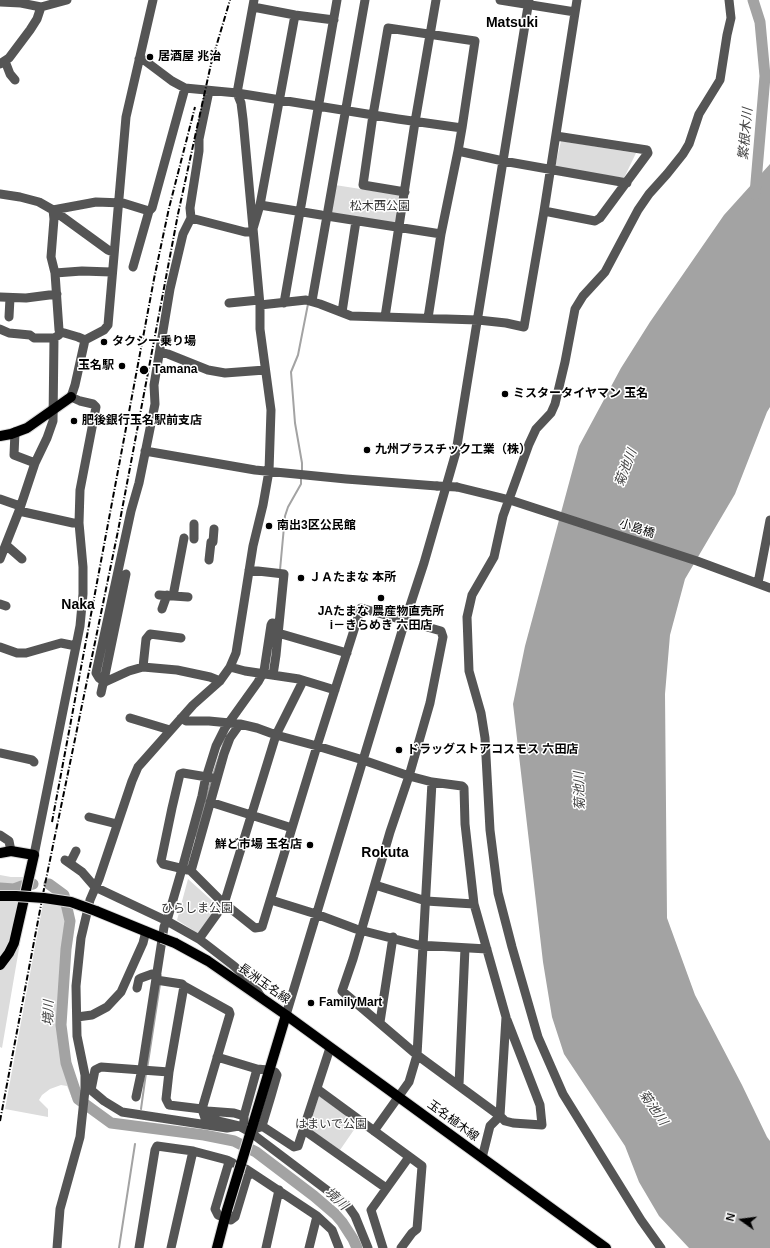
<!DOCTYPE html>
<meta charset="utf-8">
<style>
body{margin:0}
#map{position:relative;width:770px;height:1248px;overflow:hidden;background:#fff;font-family:Arial,sans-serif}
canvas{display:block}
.north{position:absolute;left:722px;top:1200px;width:40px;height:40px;-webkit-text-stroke:3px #fff;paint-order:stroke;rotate:284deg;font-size:11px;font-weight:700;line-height:16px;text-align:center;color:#000}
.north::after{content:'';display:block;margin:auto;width:14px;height:18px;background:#000;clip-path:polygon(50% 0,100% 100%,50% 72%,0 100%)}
</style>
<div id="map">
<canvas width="770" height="1248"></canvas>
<div class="north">N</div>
</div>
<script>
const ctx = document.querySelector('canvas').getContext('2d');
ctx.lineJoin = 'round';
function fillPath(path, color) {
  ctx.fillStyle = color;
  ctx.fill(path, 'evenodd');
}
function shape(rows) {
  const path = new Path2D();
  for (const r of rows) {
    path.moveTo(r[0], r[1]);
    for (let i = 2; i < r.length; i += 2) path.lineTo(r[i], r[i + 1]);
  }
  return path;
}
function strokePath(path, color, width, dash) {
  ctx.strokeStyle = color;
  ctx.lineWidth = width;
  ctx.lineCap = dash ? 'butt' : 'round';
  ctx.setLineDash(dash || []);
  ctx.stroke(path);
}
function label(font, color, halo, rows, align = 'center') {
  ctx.font = font + ' Arial,"Noto Sans JP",sans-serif';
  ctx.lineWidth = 3;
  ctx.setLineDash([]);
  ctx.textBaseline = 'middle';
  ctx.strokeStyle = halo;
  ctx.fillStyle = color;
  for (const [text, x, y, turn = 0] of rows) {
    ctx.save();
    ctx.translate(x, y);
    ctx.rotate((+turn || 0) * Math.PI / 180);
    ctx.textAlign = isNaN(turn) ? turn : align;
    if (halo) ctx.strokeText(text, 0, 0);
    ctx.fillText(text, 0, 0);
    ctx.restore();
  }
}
fillPath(shape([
 [561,141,636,153,624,178,555,167],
 [335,185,399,195,395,224,330,213],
 [0,875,11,877,29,877,28,896,2,1048,0,1047],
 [188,879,218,906,199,934,177,920],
 [67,896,70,921,66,949,61,1025,66,1063,78,1099,72,1098,67,1086,61,1085,50,1089,42,1095,39,1100,48,1109,48,1117,5,1109,44,898],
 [319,1096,358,1124,340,1150,308,1128]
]), '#dcdcdc');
fillPath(shape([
 [770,164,770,407,767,412,735,494,685,579,670,635,665,694,667,918,695,995,742,1085,767,1137,770,1141,770,1248,689,1248,659,1216,639,1182,625,1146,564,1054,552,1017,543,962,513,704,525,646,579,446,621,368,650,322,724,215]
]), '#a3a3a3');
strokePath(shape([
 [302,473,302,463,295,423,291,372,298,355,308,304],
 [280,570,285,516,288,507,301,484,301,477],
 [213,775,225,739],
 [196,836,211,781],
 [147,1069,160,984],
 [141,1109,146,1073],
 [119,1248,135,1144]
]), '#a3a3a3', 2);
strokePath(shape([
 [753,0,760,22,765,76,755,194],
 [49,884,64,895,70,921,66,949,61,1025,66,1063,78,1099,111,1123,204,1135,234,1141,256,1152,314,1196,335,1214,342,1222,353,1239,357,1248],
 [0,888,14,889,22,886,33,884]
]), '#a3a3a3', 11);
const major = shape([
 [0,436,11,434,27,428,71,397],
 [0,853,11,851,34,855,14,943,9,953,0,965],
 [96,911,162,938],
 [175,943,208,961,286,1015,606,1248],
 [241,1164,286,1015],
 [217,1248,227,1210]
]);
strokePath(major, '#dbdbdb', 12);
strokePath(shape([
 [500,0,575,12],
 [0,2,21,3,41,7],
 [253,7,295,15,334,20],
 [139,59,144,60,172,81,185,88,237,93,398,119,462,128,458,151,503,161,627,183],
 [5,61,10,74,15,80],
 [0,64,9,58,30,30,37,19,41,7,67,0],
 [405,192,363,185,373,115,388,28,475,41,462,128],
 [0,194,20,197,39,202,53,210,108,250,113,252],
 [260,205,321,215],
 [53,210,96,202,123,203,149,211,152,208,185,88],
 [53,210,54,219,51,257,55,273,59,330,61,332,78,337,85,340],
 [544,211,595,221,600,218,648,153,647,150,556,136],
 [327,216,441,234],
 [191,218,245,232,252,232,260,205,295,15],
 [133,267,149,211],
 [55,273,82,271,111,272],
 [0,297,26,298,57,294],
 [312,301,365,0],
 [229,303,259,300],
 [284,303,337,0],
 [260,305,306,300,320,304,351,316,478,320,506,323,524,327,544,211,577,0],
 [342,312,356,221],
 [9,317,10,298],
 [385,317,415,122,436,0],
 [428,318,441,234,458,151],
 [0,329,9,333,30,335,34,338,54,338,59,335],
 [160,352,168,354,208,370,225,373,265,370],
 [15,432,14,455,35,463],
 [145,451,255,470,346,479,437,486],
 [457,487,510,500,697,561,770,588],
 [0,499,20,506],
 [19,511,73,523,79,523],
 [194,539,194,524],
 [213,542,214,529],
 [6,545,22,559],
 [0,559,19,511,35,463,47,438,53,421,54,338],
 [209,560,211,542],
 [249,570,284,574,276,655,273,675],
 [758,583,770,520],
 [159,595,188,597],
 [173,596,184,538],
 [0,604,6,606],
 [162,609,167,595],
 [278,633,347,653],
 [0,647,17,653,26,653,61,643,76,646],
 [143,667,146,639,150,634,181,638],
 [230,667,245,671,299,679,335,690],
 [104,680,126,574],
 [105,682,99,678,96,673,131,511,139,483,155,404,154,385,170,289,183,234,191,218,190,208,199,151,199,139,209,91],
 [101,693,103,684,105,682,129,671,143,667,177,670,210,677,220,681],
 [130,718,170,730],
 [181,718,186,721,209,721,240,724,257,728,276,735,317,746,363,760,409,776,432,782,462,786,464,788,465,824,474,904,506,1017,500,1116,417,1055,342,991,353,959,390,832,409,776,430,703,443,637,441,631,361,608,317,746,292,828,262,927,255,928,220,900,191,871,224,754,230,738,240,724],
 [0,753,32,760,34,762],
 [210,802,292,828],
 [89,817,117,824],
 [0,835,9,841,11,851],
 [34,855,80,626,83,594,83,567,79,523,80,490,96,407,93,404,80,401,71,397,75,385,85,340,104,330,108,325,126,117,153,0],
 [65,860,82,872,95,887,167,921,199,939,234,966,252,983,261,997],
 [70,863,76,851],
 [188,870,163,864,161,861,172,808,180,774,183,773,213,778],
 [375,885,426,901,474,904],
 [271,900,316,914,356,929,418,945,487,949],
 [199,939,224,904,276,735,303,681],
 [156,980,182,984,184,986],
 [137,988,139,979,141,978,152,974,157,975],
 [286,1015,405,621,424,563,456,452,529,0],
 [77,1017,92,1015,107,1007,121,992,143,943,146,931],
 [380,1022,393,937],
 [217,1057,257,1069],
 [85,1085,104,1101,122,1112,227,1128,239,1126,250,1132,348,1206,355,1216,368,1248],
 [459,1085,465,948],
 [317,1089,422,1166,417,1229,412,1233,401,1248],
 [91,1090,95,1070,101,1067,169,1072],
 [136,1097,142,1069,164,927,168,917,182,869,202,796,205,781,216,746,225,728,258,682,264,671,271,625,272,623,279,624],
 [244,1122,244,1116,257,1069,268,1070,275,1072,277,1075,271,1096,262,1126,258,1128],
 [239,1126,205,1118,202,1109,230,1014,229,1011,184,986,169,1072,166,1099,169,1105,202,1109,207,1111,234,1113,244,1116],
 [262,1126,294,1147,298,1146,330,1048],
 [304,1130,386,1188],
 [374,1131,409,1082,417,1055,432,782],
 [482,1158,490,1126,500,1116,505,1121,513,1123,542,1125,540,1105,507,1020],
 [229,1162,215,1209,218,1215,231,1220,235,1217,247,1177,251,1173],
 [246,1169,317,1216,332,1230,339,1248],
 [57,1248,60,1209,80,1137,85,1090,85,1075,77,1036,76,986,81,938,90,900,99,879,132,781,138,767,193,705,220,681,230,667,236,653,253,546,263,505,269,471,271,410,260,329,260,305,243,119,241,103,237,93,254,0],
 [139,1248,155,1150,157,1146,193,1151,227,1160,233,1163],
 [171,1248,193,1151],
 [266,1248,279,1190],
 [309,1248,317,1216],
 [383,1248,371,1210,409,1157],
 [661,1248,641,1220,563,1094,538,1037,512,947,498,893,490,830,485,738,481,713,469,671,467,617,472,595,494,557,503,516,529,444,536,429,551,413,555,404,565,362,575,309,583,296,605,272,638,210,649,194,667,174,683,154,689,144,699,114,720,80,727,35,731,18,729,0]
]), '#555', 9);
strokePath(major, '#000', 10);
strokePath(shape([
 [52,822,154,279,169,208,195,107],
 [0,1121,44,889,118,531,178,214,211,64,230,0]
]), '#000', 2, [6, 2, 1, 2]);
const majorBridge = shape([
 [0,896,16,896,44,898,71,902,96,911],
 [162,938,175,943],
 [227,1210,241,1164]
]);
strokePath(majorBridge, '#dbdbdb', 12, []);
strokePath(shape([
 [437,486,457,487]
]), '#555', 9);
strokePath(majorBridge, '#000', 10);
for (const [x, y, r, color] of [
 [150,57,4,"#000"],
 [104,342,4,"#000"],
 [122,366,4,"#000"],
 [144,370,5,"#000"],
 [505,394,4,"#000"],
 [74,421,4,"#000"],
 [367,450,4,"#000"],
 [269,526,4,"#000"],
 [301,578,4,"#000"],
 [381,598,4,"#000"],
 [399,750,4,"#000"],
 [310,845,4,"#000"],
 [311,1003,4,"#000"]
]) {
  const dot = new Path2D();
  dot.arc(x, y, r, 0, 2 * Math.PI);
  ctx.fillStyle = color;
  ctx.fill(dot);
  strokePath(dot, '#fff', 1.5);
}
label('bold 12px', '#000', '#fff', [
 ["居酒屋 兆治",158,57],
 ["タクシー乗り場",112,342],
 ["玉名駅",114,366,"right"],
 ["Tamana",153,370],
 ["ミスタータイヤマン 玉名",513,394],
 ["肥後銀行玉名駅前支店",82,421],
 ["九州プラスチック工業（株）",375,450],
 ["南出3区公民館",277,526],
 ["ＪＡたまな 本所",309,578],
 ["JAたまな 農産物直売所",381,612,"center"],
 ["i－きらめき 六田店",381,626,"center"],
 ["ドラッグストアコスモス 六田店",407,750],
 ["鮮ど市場 玉名店",302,845,"right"],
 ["FamilyMart",319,1003]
], 'left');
label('12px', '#333', '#fff', [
 ["松木西公園",380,207],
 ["ひらしま公園",197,909],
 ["はまいで公園",331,1125]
]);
label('12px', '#000', '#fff', [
 ["小島橋",637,529,18],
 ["長洲玉名線",264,984,35],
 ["玉名植木線",453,1121,36]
]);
label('italic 13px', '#444', '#fff', [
 ["繁根木川",746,134,-85],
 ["菊池川",626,468,-69],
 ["菊池川",580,791,-92],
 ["境川",49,1013,-88],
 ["菊池川",653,1108,55],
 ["境川",336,1199,43]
]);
label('bold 14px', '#000', '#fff', [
 ["Matsuki",512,23],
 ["Naka",78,605],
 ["Rokuta",385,853]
]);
</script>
